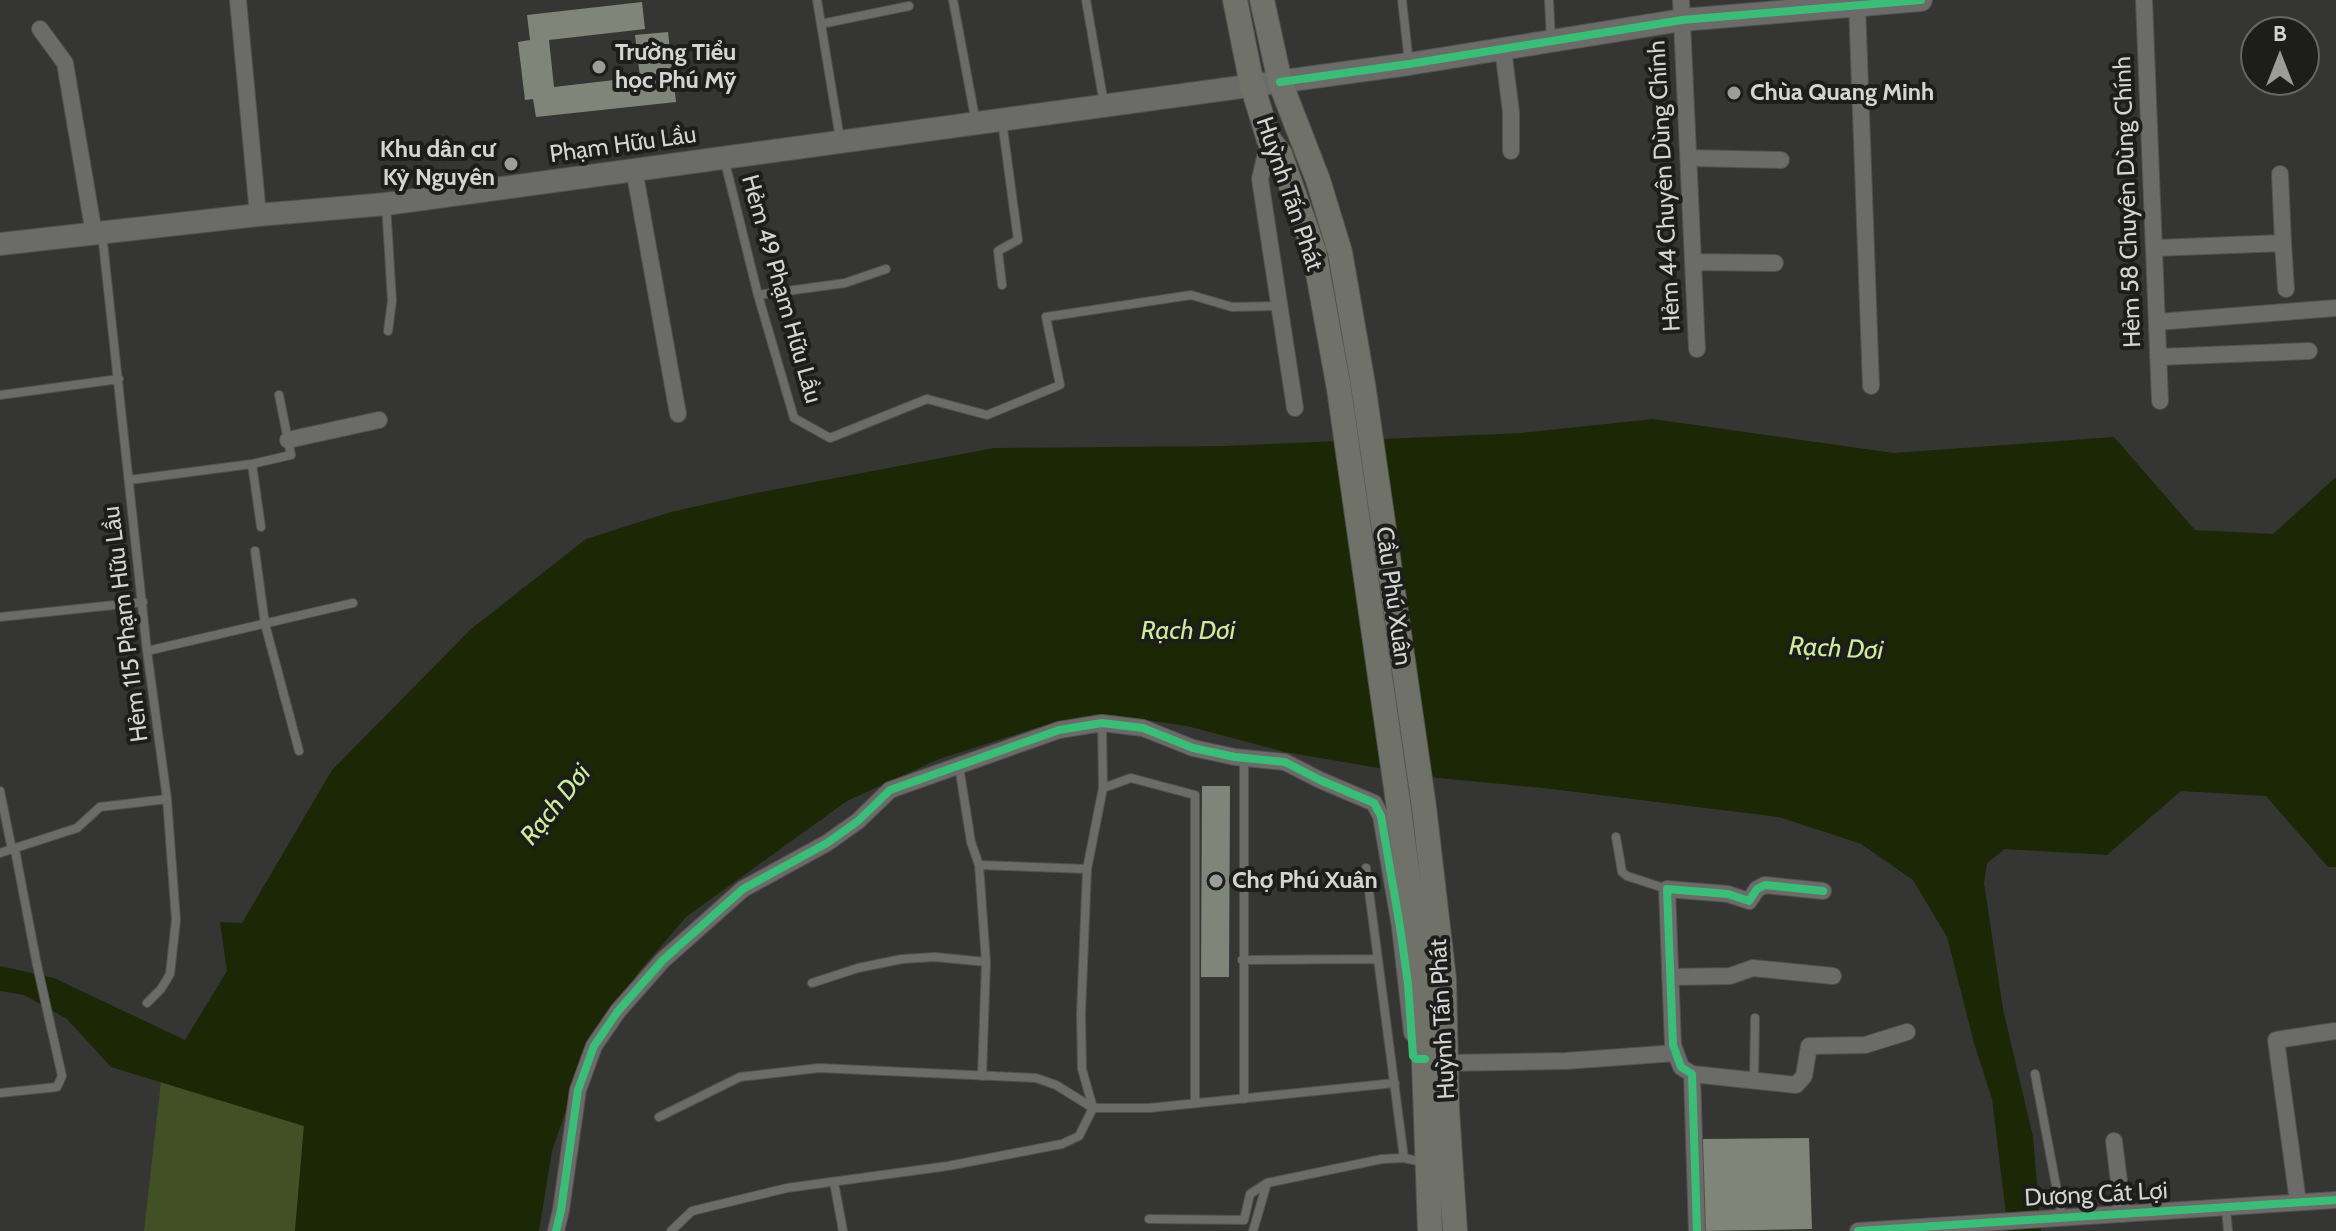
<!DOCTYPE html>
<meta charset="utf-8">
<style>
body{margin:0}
#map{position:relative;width:2336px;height:1231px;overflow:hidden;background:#353634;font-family:Cabin,sans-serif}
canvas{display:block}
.north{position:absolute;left:2240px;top:16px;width:80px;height:80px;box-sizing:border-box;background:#1d1e1c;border:2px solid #666765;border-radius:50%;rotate:0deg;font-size:22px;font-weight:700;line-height:32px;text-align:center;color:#d4d5d2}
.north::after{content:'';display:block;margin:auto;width:28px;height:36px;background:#9c9d9b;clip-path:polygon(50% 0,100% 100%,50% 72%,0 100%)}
</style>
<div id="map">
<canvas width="2336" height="1231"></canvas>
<div class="north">B</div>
</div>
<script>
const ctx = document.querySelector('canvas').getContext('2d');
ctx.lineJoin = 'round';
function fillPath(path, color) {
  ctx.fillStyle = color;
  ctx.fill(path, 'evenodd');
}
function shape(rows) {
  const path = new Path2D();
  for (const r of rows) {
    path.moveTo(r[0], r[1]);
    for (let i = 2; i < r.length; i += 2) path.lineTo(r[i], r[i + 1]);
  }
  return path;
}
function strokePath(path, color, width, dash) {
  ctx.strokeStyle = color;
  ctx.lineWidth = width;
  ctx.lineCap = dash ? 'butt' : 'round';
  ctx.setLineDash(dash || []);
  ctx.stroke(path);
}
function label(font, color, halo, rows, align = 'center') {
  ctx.font = font + ' Cabin,sans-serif';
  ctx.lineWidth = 8;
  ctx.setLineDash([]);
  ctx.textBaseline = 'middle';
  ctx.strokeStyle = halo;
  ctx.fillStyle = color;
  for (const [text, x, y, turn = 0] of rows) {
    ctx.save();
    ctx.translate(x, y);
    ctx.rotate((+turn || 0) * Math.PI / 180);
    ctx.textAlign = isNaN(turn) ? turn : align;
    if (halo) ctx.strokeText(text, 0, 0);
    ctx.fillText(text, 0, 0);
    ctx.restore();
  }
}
fillPath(shape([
 [161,1082,304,1126,295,1231,144,1231]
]), '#425026');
fillPath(shape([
 [1653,419,1894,453,2114,437,2195,530,2273,534,2336,477,2336,867,2328,867,2266,796,2181,791,2107,855,2005,849,1987,863,1984,883,2003,1009,2033,1137,2041,1231,2008,1231,1992,1099,1974,1043,1947,937,1913,880,1861,844,1779,817,1543,788,1438,778,1285,752,1187,726,1112,715,1039,727,939,759,847,801,686,917,638,973,586,1051,552,1151,539,1231,295,1231,304,1126,111,1067,67,1019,24,995,0,991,0,966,54,978,185,1040,227,971,220,922,242,923,332,770,471,629,586,539,671,512,751,494,994,448,1224,446,1521,433]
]), '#1c2705');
fillPath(shape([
 [642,2,645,29,549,40,554,87,640,77,635,35,668,32,676,102,536,117,533,99,525,100,518,42,530,40,527,15],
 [1202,786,1230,786,1229,977,1201,977],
 [1809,1138,1812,1229,1701,1231,1699,1139]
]), '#808579');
const lane = shape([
 [817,0,840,139],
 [953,0,976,123],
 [1086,0,1104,104],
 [1402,0,1409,63],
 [1549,0,1551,40],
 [821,24,909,6],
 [724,158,758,295,794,418,830,438,927,399,987,415,1060,385,1046,317,1191,295,1232,307,1278,306],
 [386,204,392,301,388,331],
 [102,233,147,651,167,799,176,920,170,974,161,989,147,1003],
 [1002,285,998,251,1018,240,1002,121],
 [758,295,845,283,886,269],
 [0,395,119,379],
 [252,464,261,527],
 [129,480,252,464,291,455,279,395],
 [255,551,265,624,299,751],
 [0,617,143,602],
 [147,651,353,603],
 [1102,723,1103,788],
 [959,766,971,842,979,865],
 [0,791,12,850],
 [1616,837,1622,872,1627,876,1667,889],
 [0,853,77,828,100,807,167,799],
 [1366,868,1404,1158],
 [1242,960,1378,959],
 [812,983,858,968,902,959,935,957,986,962],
 [2035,1074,2062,1217],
 [982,1076,986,962,979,865,1087,869],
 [1754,1081,1755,1018],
 [0,1093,57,1087,62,1076,37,965,15,850],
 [1244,1099,1244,758],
 [659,1117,740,1077,819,1068,1036,1078,1056,1085,1093,1108,1149,1108,1395,1083],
 [834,1182,843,1231],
 [2226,1208,2228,1231],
 [1149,1219,1244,1220,1250,1194,1267,1183,1382,1159,1404,1158,1426,1163],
 [671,1231,692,1211,787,1188,948,1166,1062,1144,1079,1136,1093,1108,1082,1069,1081,1014,1087,869,1103,788,1131,778,1195,795,1195,1103],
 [1253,1231,1267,1183]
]);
const street = shape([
 [238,0,258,215],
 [1681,0,1697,349],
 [2144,0,2160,401],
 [1857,4,1871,386],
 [40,29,65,63,94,234],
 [1503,49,1511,112,1511,151],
 [1269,140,1260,179,1295,408],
 [1688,158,1781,160],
 [634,169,678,414],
 [2280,174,2283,243],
 [2156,248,2283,243,2286,289],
 [1693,262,1775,263],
 [2157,322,2336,308],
 [2158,357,2309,351],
 [288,440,379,420],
 [1670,977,1730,976,1753,968,1833,976],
 [1446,1063,1565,1061,1676,1053],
 [1692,1074,1796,1085,1804,1076,1809,1046,1865,1045,1907,1032],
 [2114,1141,2123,1214],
 [2298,1202,2276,1040,2335,1031],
 [556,1231,561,1210,578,1090,594,1046,618,1011,663,960,743,889,827,843,858,821,890,790,1059,730,1102,723,1143,728,1193,748,1235,757,1285,762,1320,780,1374,803,1381,816,1400,927,1412,1033],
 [1697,1231,1692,1074,1681,1067,1673,1045,1667,889,1728,894,1749,901,1757,889,1765,885,1823,891],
 [1858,1231,2336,1200]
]);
const secondary = shape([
 [0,244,258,215,386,204,1409,64,1682,20,1921,0]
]);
const primary = shape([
 [1235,0,1252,85,1269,140,1280,154,1314,251,1339,389,1399,809,1421,979,1430,1231],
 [1262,0,1280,82,1318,180,1340,252,1363,384,1424,807,1444,979,1447,1109,1455,1231]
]);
strokePath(lane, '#51524f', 10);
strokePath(street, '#51524f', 18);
strokePath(secondary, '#51524f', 24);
strokePath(primary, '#51524f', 26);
strokePath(lane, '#6b6b6a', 8);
strokePath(street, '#6b6b6a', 16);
strokePath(secondary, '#6b6b6a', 22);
strokePath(primary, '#70726a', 24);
strokePath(shape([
 [1280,82,1409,64,1682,20,1921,0],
 [556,1231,561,1210,578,1090,594,1046,618,1011,663,960,743,889,827,843,858,821,890,790,1059,730,1102,723,1143,728,1193,748,1235,757,1285,762,1320,780,1374,803,1381,816,1400,927,1408,984,1413,1056,1416,1059,1425,1059],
 [1697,1231,1692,1074,1681,1067,1673,1045,1667,889,1728,894,1749,901,1757,889,1765,885,1823,891],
 [1858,1231,2336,1200]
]), '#3abd76', 8);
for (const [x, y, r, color] of [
 [599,67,8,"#9c9d9b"],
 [1734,93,8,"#9c9d9b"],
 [511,164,8,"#9c9d9b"],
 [1216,881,8,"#9c9d9b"]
]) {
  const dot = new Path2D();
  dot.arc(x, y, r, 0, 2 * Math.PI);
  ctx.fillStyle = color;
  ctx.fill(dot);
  strokePath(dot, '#1d1e1c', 3);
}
label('bold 24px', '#d4d5d2', '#1d1e1c', [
 ["Trường Tiểu",615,53],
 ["học Phú Mỹ",615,81],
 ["Chùa Quang Minh",1750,93],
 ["Khu dân cư",495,150,"right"],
 ["Kỷ Nguyên",495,178,"right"],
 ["Chợ Phú Xuân",1232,881]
], 'left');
label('24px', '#d4d5d2', '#1d1e1c', [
 ["Phạm Hữu Lầu",623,145,-8],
 ["Hẻm 44 Chuyên Dùng Chính",1665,186,-93],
 ["Huỳnh Tấn Phát",1289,194,71],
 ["Hẻm 58 Chuyên Dùng Chính",2128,202,-92],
 ["Hẻm 49 Phạm Hữu Lầu",781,289,74],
 ["Cầu Phú Xuân",1393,596,82],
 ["Hẻm 115 Phạm Hữu Lầu",126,624,-97],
 ["Huỳnh Tấn Phát",1443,1019,-93],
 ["Dương Cát Lợi",2096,1195,-3]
]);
label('italic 26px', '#ceed9b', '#1d1e1c', [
 ["Rạch Dơi",1188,631],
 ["Rạch Dơi",1836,649,3],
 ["Rạch Dơi",556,805,-51]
]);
</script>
